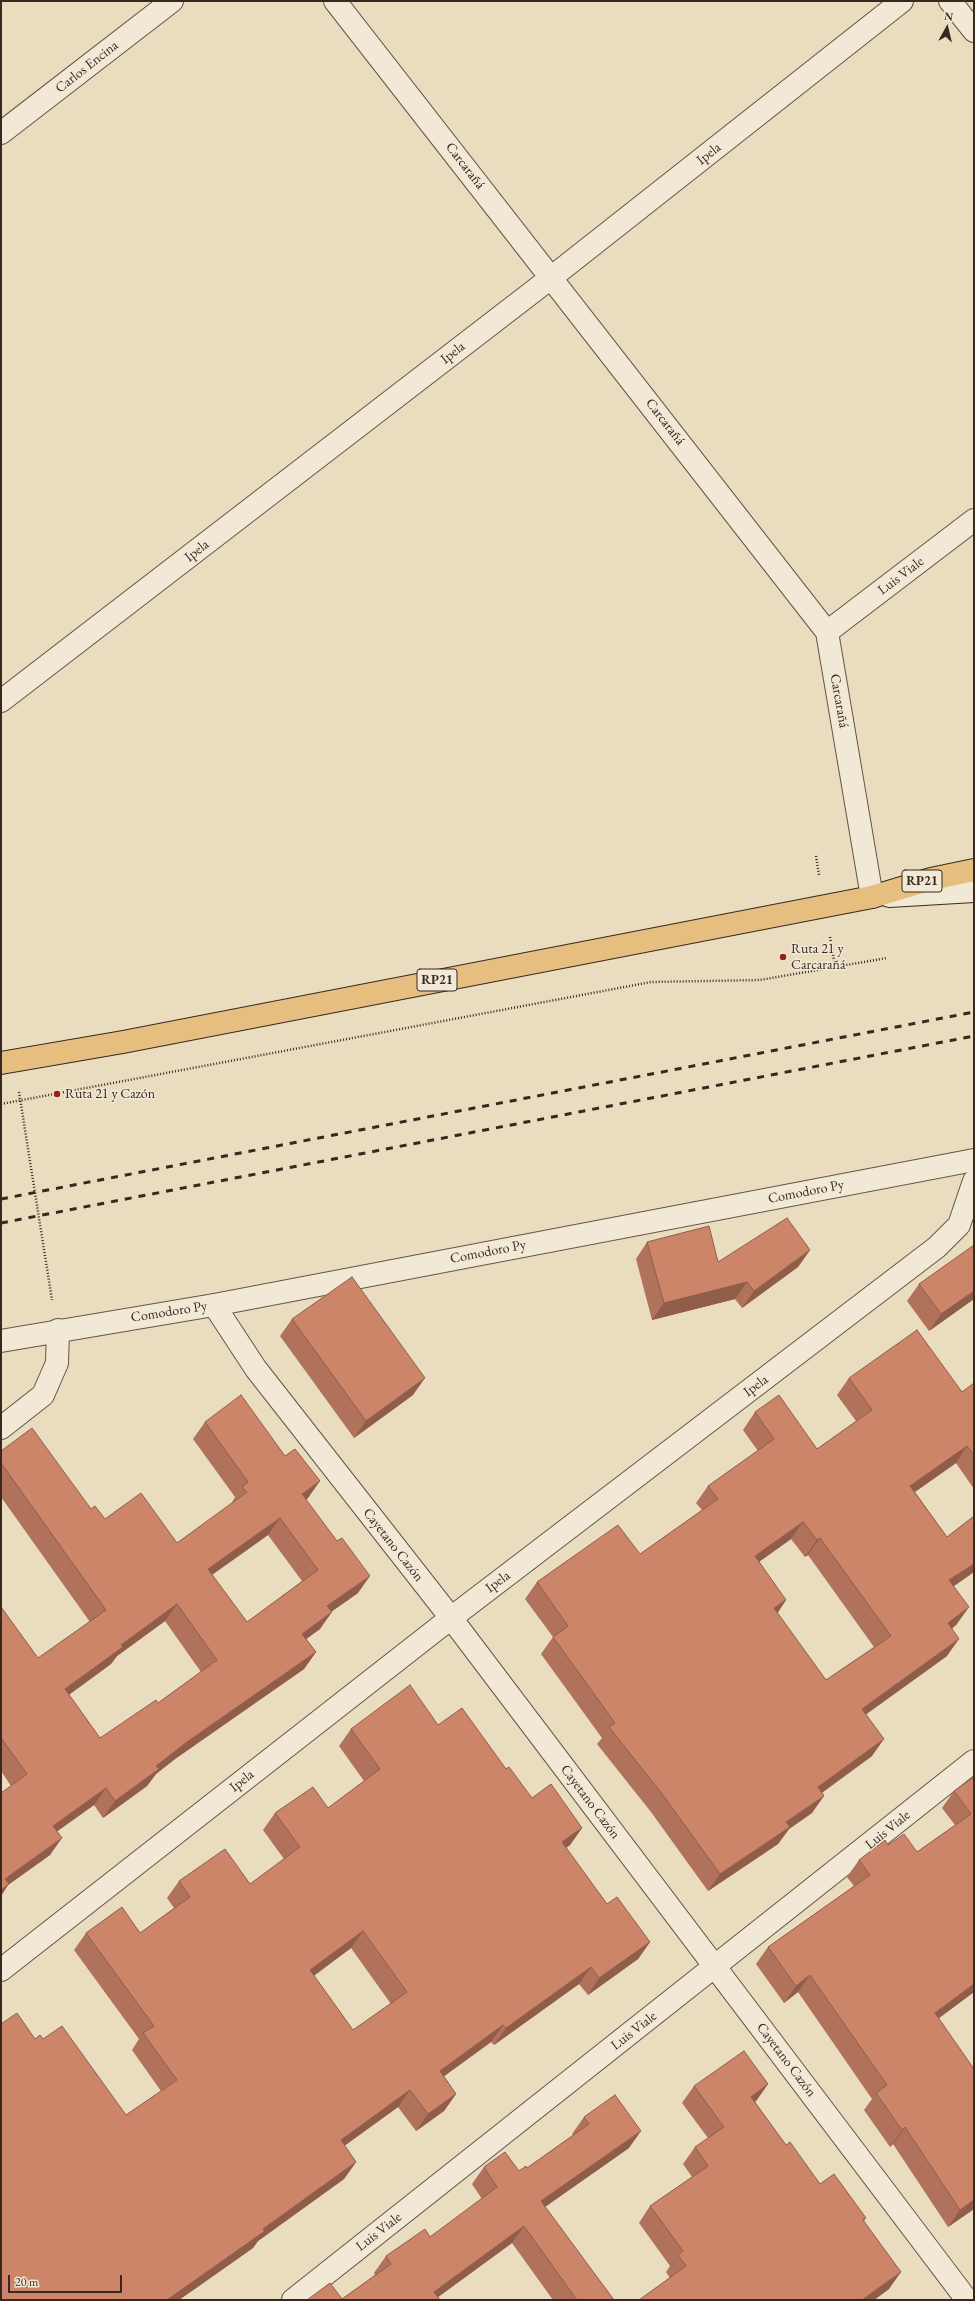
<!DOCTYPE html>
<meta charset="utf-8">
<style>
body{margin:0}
#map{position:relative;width:975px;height:2301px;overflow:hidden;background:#eadcbf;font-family:"EB Garamond",serif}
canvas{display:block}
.frame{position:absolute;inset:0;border:2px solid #382820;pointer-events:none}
.north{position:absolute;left:927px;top:8px;width:40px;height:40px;-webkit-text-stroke:3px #f1e8d5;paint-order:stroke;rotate:8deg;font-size:11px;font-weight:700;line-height:16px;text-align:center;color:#382820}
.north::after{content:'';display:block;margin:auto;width:14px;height:18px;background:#382820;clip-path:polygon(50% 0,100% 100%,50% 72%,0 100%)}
.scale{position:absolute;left:8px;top:2275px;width:114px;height:18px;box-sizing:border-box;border:2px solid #382820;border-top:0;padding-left:5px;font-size:12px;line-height:14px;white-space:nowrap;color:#382820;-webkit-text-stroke:3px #f1e8d5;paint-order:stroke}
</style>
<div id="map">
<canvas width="975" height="2301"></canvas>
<div class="frame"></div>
<div class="north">N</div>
<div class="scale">20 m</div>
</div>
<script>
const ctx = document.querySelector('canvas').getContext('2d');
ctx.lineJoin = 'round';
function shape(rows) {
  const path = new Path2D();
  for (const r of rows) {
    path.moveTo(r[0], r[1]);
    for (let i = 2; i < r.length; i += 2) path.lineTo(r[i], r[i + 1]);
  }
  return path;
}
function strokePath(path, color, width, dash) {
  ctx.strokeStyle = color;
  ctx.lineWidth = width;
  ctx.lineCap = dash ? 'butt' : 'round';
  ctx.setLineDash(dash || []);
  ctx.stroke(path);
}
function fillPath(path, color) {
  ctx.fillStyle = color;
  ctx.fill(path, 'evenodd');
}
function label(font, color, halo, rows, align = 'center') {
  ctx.font = font + ' "EB Garamond",serif';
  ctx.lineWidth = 3;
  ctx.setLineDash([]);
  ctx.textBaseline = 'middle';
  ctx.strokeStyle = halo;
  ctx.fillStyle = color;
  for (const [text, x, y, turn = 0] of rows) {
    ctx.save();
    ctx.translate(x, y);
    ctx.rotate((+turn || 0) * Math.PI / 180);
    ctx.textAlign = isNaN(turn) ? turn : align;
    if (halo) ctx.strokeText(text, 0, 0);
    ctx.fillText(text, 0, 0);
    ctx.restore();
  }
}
const minor = shape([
 [335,1,827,632,872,897],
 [950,1,974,31],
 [1,133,172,1],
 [827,632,974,520],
 [1,701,552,277,902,1],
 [214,1305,256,1369,451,1618,967,2300],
 [1,1428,43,1395,57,1363,58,1330],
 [1,1970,451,1618,937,1247,959,1225,974,1181],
 [293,2300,974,1761]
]);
const tertiary = shape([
 [1,1341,214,1305,974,1160]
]);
const secondary = shape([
 [889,896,974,891]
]);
const primary = shape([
 [1,1063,123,1042,872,897,931,879,974,870]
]);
strokePath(minor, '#645548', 24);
strokePath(tertiary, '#645548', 24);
strokePath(secondary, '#382820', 24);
strokePath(primary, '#382820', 24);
strokePath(shape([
 [816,856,819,875],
 [830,937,835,966],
 [19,1092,52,1300],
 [1,1104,651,982,760,980,887,958]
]), '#382820', 2.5, [1, 2]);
strokePath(minor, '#f1e8d5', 22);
strokePath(tertiary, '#f1e8d5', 22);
strokePath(secondary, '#f1e8d5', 22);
strokePath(primary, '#e5be80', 22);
strokePath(shape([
 [1,1199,974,1012],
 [1,1223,974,1036]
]), '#382820', 3, [7, 7]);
fillPath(shape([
 [647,1242,718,1262,810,1250,798,1267,742,1308,735,1299,652,1320,636,1259],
 [919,1284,974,1299,929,1331,907,1301],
 [292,1319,413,1395,354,1438,280,1336],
 [849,1378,962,1392,974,1383,974,1489,956,1463,915,1492,947,1537,974,1516,974,1572,954,1586,957,1624,952,1629,947,1656,866,1714,872,1756,822,1793,812,1813,789,1829,778,1844,708,1891,651,1812,597,1744,602,1738,541,1654,553,1637,525,1599,537,1582,640,1554,702,1510,696,1503,708,1486,758,1451,743,1430,755,1412,817,1449,856,1421,837,1395],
 [791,1539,805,1557,808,1555,874,1647,826,1680,777,1613,786,1600,759,1562],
 [205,1422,308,1498,306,1500,358,1593,331,1612,320,1629,306,1639,316,1652,304,1669,175,1759,156,1774,147,1786,103,1818,94,1805,57,1831,50,1855,8,1885,1,1896,1,1793,11,1786,1,1771,1,1607,38,1658,90,1622,1,1497,1,1451,91,1509,105,1519,177,1543,231,1504,235,1497,193,1439],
 [268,1535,302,1581,247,1622,212,1575],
 [165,1621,201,1672,158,1703,100,1738,69,1695,111,1664,117,1656],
 [438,1725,506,1769,532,1798,582,1828,570,1845,566,1848,607,1904,650,1942,638,1959,588,1995,579,1984,494,2045,491,2042,444,2076,456,2094,444,2111,416,2131,398,2107,344,2146,356,2162,344,2179,258,2241,253,2248,179,2300,1,2300,35,2039,43,2039,126,2115,161,2091,132,2050,139,2039,74,1950,86,1933,140,1933,174,1908,167,1898,179,1881,250,1884,284,1859,263,1830,275,1813,328,1808,364,1781,339,1746,351,1729],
 [351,1948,391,2004,353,2030,314,1976],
 [974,1777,974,1992,939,2018,974,2209,948,2227,893,2144,890,2147,864,2110,872,2099,798,1992,784,2003,756,1964,768,1947,854,1886,847,1877,859,1860,888,1845,917,1852,955,1825,942,1808,954,1791],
 [768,2084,756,2101,755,2102,786,2145,820,2184,866,2218,864,2221,889,2289,874,2300,639,2300,670,2278,666,2272,670,2266,639,2223,650,2206,692,2177,683,2164,695,2147,708,2138,682,2103,694,2086],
 [584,2117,629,2148,545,2207,614,2300,553,2300,512,2243,438,2297,342,2299,375,2275,374,2273,386,2256,430,2237,482,2199,472,2184,484,2167,519,2171,527,2168,573,2135,572,2134]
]), '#b0725b');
fillPath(shape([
 [810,1250,798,1267,742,1308,754,1291],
 [747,1282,735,1299,652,1320,664,1303],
 [974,1291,974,1299,929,1331,941,1314],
 [425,1378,413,1395,354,1438,366,1421],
 [967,1446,956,1463,899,1503,910,1486],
 [320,1481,308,1498,290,1511,302,1494],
 [280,1518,268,1535,196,1586,208,1569],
 [803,1522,791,1539,743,1573,755,1556],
 [820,1538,808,1555,805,1557,817,1540],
 [974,1564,974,1572,938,1597,949,1580],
 [370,1576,358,1593,315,1623,327,1606],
 [786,1600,775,1617,774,1608],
 [177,1604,165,1621,117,1656,111,1664,53,1706,65,1689,121,1645],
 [969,1607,957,1624,936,1640,948,1623],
 [332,1612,320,1629,290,1651,302,1634],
 [959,1639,947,1656,850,1726,862,1709],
 [316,1652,304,1669,175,1759,156,1774,147,1786,103,1818,115,1801,156,1766,187,1742],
 [884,1739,872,1756,806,1804,818,1787],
 [106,1788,94,1805,41,1843,53,1826],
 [824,1796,812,1813,789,1829,778,1844,708,1891,720,1874,786,1822],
 [582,1828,570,1845,550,1859,562,1842],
 [62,1838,50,1855,8,1885,1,1896,1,1885,5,1879],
 [363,1931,351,1948,298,1987,310,1970],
 [650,1942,638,1959,588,1995,599,1978],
 [591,1967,579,1984,494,2045,506,2028],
 [810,1975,798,1992,784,2003,796,1986],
 [974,1984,974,1992,923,2030,935,2013],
 [503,2025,491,2042,428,2088,440,2071],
 [768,2084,756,2101,739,2114,751,2097],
 [410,2090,398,2107,329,2157,341,2140],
 [456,2094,444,2111,416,2131,428,2114],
 [905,2127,893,2144,890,2147,902,2130],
 [641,2131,629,2148,529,2218,541,2201],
 [356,2162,344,2179,258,2241,253,2248,179,2300,167,2300,263,2229],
 [974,2200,974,2209,948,2227,960,2210],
 [524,2226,512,2243,434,2300,434,2292],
 [901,2272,889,2289,874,2300,862,2300]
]), '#905d4a');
const building = shape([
 [787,1218,810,1250,754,1291,747,1282,664,1303,647,1242,709,1226,718,1262,787,1218],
 [974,1245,974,1291,941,1314,919,1284,974,1245],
 [352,1277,425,1378,366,1421,292,1319,352,1277],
 [917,1330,962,1392,974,1383,974,1455,967,1446,910,1486,947,1537,974,1516,974,1564,949,1580,969,1607,948,1623,959,1639,862,1709,884,1739,818,1787,824,1796,786,1822,790,1827,720,1874,663,1795,609,1727,615,1723,553,1637,568,1626,537,1582,618,1525,640,1554,718,1499,708,1486,774,1439,755,1412,779,1395,817,1449,872,1410,849,1378,917,1330],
 [803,1522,817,1540,820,1538,891,1636,826,1680,774,1608,786,1600,755,1556,803,1522],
 [241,1395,285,1456,295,1449,320,1481,302,1494,337,1541,342,1538,370,1576,327,1606,332,1612,302,1634,316,1652,187,1742,156,1766,159,1769,115,1801,106,1788,53,1826,62,1838,5,1879,9,1884,1,1890,1,1793,27,1774,1,1738,1,1607,38,1658,106,1610,1,1463,1,1451,32,1428,91,1509,95,1506,105,1519,141,1493,177,1543,247,1492,242,1487,248,1482,205,1422,241,1395],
 [280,1518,318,1570,247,1622,208,1569,280,1518],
 [177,1604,217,1660,158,1703,156,1700,100,1738,65,1689,123,1647,121,1645,177,1604],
 [410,1685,438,1725,462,1708,506,1769,509,1767,532,1798,551,1784,582,1828,562,1842,607,1904,617,1897,650,1942,599,1978,591,1967,506,2028,503,2025,440,2071,456,2094,428,2114,410,2090,341,2140,356,2162,263,2229,265,2231,167,2300,1,2300,1,2024,17,2013,35,2039,40,2035,43,2039,62,2026,126,2115,177,2080,143,2033,154,2026,86,1933,122,1907,140,1933,190,1897,179,1881,225,1849,250,1884,300,1847,275,1813,313,1787,328,1808,380,1769,351,1729,410,1685],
 [363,1931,407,1992,353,2030,310,1970,363,1931],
 [974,1777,974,1984,935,2013,974,2069,974,2200,960,2210,905,2127,902,2130,876,2093,887,2085,810,1975,796,1986,768,1947,870,1875,859,1860,885,1840,888,1845,904,1834,917,1852,971,1814,954,1791,974,1777],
 [744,2051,768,2084,751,2097,786,2145,790,2142,820,2184,834,2174,866,2218,863,2220,901,2272,862,2300,639,2300,686,2266,678,2255,683,2251,650,2206,708,2166,695,2147,724,2127,694,2086,744,2051],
 [615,2095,641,2131,541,2201,614,2300,577,2300,524,2226,434,2292,440,2300,307,2300,330,2283,342,2299,391,2264,386,2256,425,2229,430,2237,497,2187,484,2167,505,2152,519,2171,526,2166,527,2168,589,2124,584,2117,615,2095]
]);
fillPath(building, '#cd856a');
strokePath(building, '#905d4a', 1);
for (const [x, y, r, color] of [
 [783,957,4,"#8f2418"],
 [57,1094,4,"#8f2418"]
]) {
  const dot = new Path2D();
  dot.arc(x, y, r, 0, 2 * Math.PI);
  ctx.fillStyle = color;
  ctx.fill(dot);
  strokePath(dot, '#f1e8d5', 1.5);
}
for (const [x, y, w] of [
 [922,881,40],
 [437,980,40]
]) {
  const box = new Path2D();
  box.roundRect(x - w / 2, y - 11, w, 22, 3);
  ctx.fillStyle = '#f1e8d5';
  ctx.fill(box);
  strokePath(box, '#382820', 1);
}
label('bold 13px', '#382820', null, [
 ["RP21",922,881],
 ["RP21",437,980]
]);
label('14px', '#382820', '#f1e8d5', [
 ["Carlos Encina",87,67,-38],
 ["Ipela",709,154,-38],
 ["Carcarañá",465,166,52],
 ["Ipela",453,353,-38],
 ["Carcarañá",665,422,52],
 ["Ipela",197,551,-38],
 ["Luis Viale",901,576,-37],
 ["Carcarañá",839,701,80],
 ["Comodoro Py",806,1192,-11],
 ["Comodoro Py",488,1252,-11],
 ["Comodoro Py",169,1312,-9],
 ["Ipela",756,1386,-37],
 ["Cayetano Cazón",393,1545,52],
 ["Ipela",498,1582,-37],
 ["Ipela",242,1781,-38],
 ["Cayetano Cazón",590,1802,53],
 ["Luis Viale",888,1830,-39],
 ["Luis Viale",634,2031,-38],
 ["Cayetano Cazón",786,2060,53],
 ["Luis Viale",379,2232,-38]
]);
label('14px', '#382820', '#f1e8d5', [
 ["Ruta 21 y",791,949],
 ["Carcarañá",791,965],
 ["Ruta 21 y Cazón",65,1094]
], 'left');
</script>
